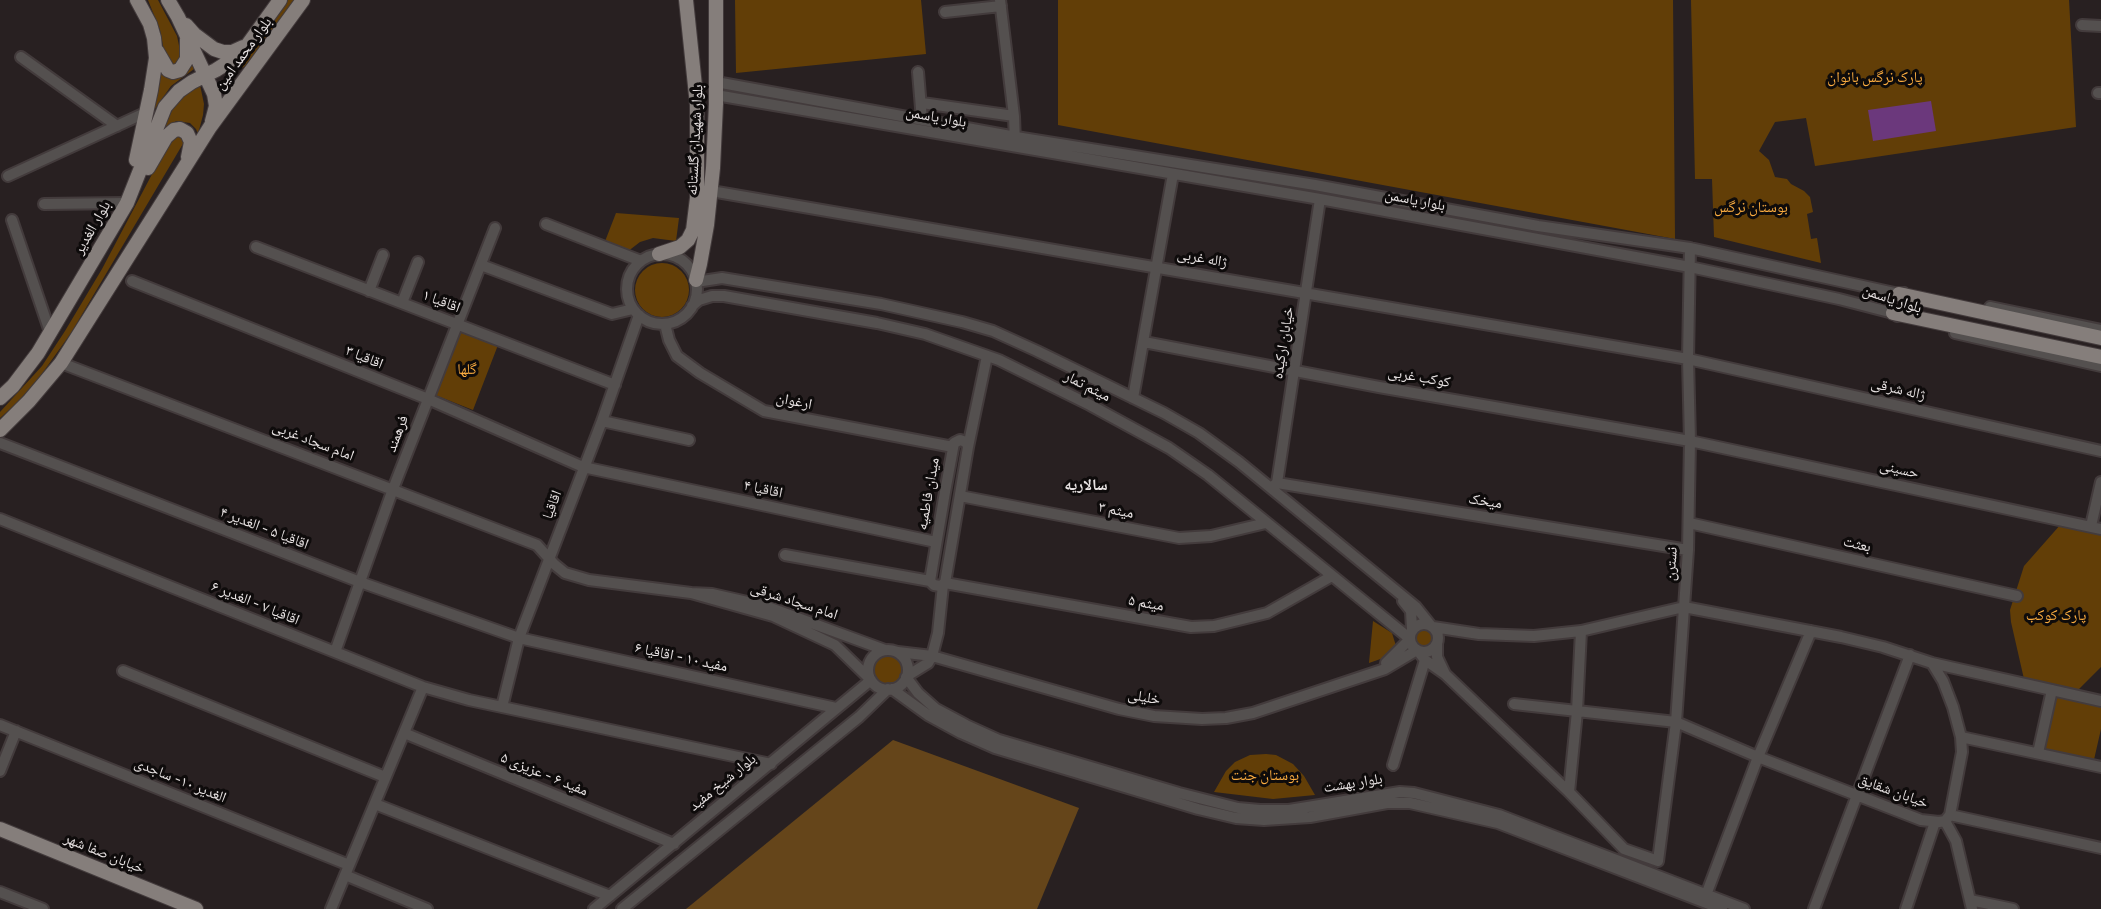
<!DOCTYPE html>
<meta charset="utf-8">
<style>
body{margin:0}
canvas{display:block;background:#282021}
</style>
<canvas width="2101" height="909"></canvas>
<script>
const ctx = document.querySelector('canvas').getContext('2d');
ctx.lineJoin = 'round';
function fillPath(path, color) {
  ctx.fillStyle = color;
  ctx.fill(path, 'evenodd');
}
function shape(rows) {
  const path = new Path2D();
  for (const r of rows) {
    if (r.length === 3) {
      path.moveTo(r[0] + r[2], r[1]);
      path.arc(r[0], r[1], r[2], 0, 2 * Math.PI);
      continue;
    }
    path.moveTo(r[0], r[1]);
    for (let i = 2; i < r.length; i += 2) path.lineTo(r[i], r[i + 1]);
  }
  return path;
}
function strokePath(path, color, width, dash) {
  ctx.strokeStyle = color;
  ctx.lineWidth = width;
  ctx.lineCap = dash ? 'butt' : 'round';
  ctx.setLineDash(dash || []);
  ctx.stroke(path);
}
function label(font, color, halo, rows, align = 'center') {
  ctx.font = font + ' "Titillium Web","Noto Naskh Arabic",sans-serif';
  ctx.lineWidth = 6;
  ctx.setLineDash([]);
  ctx.textBaseline = 'middle';
  ctx.strokeStyle = halo;
  ctx.fillStyle = color;
  for (const [text, x, y, turn = 0] of rows) {
    ctx.save();
    ctx.translate(x, y);
    ctx.rotate((+turn || 0) * Math.PI / 180);
    ctx.textAlign = isNaN(turn) ? turn : align;
    if (halo) ctx.strokeText(text, 0, 0);
    ctx.fillText(text, 0, 0);
    ctx.restore();
  }
}
fillPath(shape([
 [148,0,158,0,177,36,182,60,174,66,171,64,165,56,160,30],
 [287,0,295,0,245,66,242,68,239,66,238,63,259,40],
 [735,0,921,0,926,54,736,73],
 [1058,0,1673,0,1675,239,1058,125],
 [1691,0,2069,0,2076,127,1815,166,1806,118,1775,122,1759,151,1769,160,1775,177,1787,179,1791,184,1804,191,1810,197,1813,212,1807,214,1811,239,1817,238,1821,263,1714,237,1712,179,1695,179],
 [189,57,194,69,171,86,152,113,161,70,167,77,170,78],
 [200,85,204,104,203,115,198,134,196,129,190,123,176,121,165,130,157,144,174,106,184,94],
 [182,135,184,142,71,333,41,375,17,403,0,418,0,412,42,366,65,331,102,269,169,142,172,137],
 [616,213,679,218,676,241,653,238,640,242,627,252,604,244],
 [662,290,27],
 [461,331,498,345,473,410,435,395],
 [2061,524,2101,533,2101,667,2077,691,2024,679,2011,622,2010,610,2024,566],
 [1373,621,1392,633,1396,646,1389,656,1369,663],
 [1424,638,10],
 [888,669,15],
 [2053,692,2101,703,2101,729,2093,764,2040,752],
 [1266,754,1276,755,1293,764,1304,776,1315,795,1273,799,1214,792,1226,771,1235,762,1250,755]
]), '#623e07');
fillPath(shape([
 [893,740,1079,808,1037,909,686,909]
]), '#65451a');
fillPath(shape([
 [1931,101,1936,131,1873,141,1868,110]
]), '#6b387c');
const minor = shape([
 [1000,0,1014,116,1015,143],
 [945,12,1001,6],
 [2082,25,2101,26],
 [21,57,117,126],
 [918,72,922,120],
 [716,82,1016,137,1315,185,1538,226,1690,248,1899,294,1904,293],
 [2098,93,2101,93],
 [716,95,1320,199,1690,267,1839,299,1893,313,1897,316],
 [922,103,1014,116],
 [8,176,147,112],
 [711,191,1688,359,2101,451],
 [44,204,127,203],
 [12,220,50,332],
 [546,224,641,261],
 [256,247,615,385],
 [662,289,35],
 [481,265,612,314,633,309],
 [132,281,428,399,583,467,936,542],
 [696,282,722,278,881,304,962,322,993,331,1037,351,1164,413,1199,433,1239,462,1416,607,1432,627],
 [369,291,383,255],
 [402,303,418,262],
 [692,306,699,300,712,296,724,296,877,323,925,334,999,360,1090,405,1169,448,1208,475,1409,638],
 [1990,307,2101,330],
 [665,324,669,340,677,356,700,373,764,411,953,447],
 [1955,333,2101,366],
 [1144,342,1379,387,1690,441,2101,529],
 [61,363,537,545,554,564,565,573,589,580,691,593],
 [1133,398,1173,174],
 [602,421,689,440],
 [0,443,360,582,519,638,836,708],
 [968,447,987,356],
 [1277,483,1688,550],
 [1272,487,1277,483,1320,199],
 [960,496,1179,538,1211,536,1266,523],
 [0,519,423,687,469,700,771,764],
 [1689,523,2017,596],
 [2091,526,2101,482],
 [785,555,930,581],
 [945,583,968,447,966,442,960,440,954,443,945,492,930,581,934,585,940,586,945,583,1191,627,1214,626,1267,613,1332,576],
 [1403,601,1411,611,1412,629],
 [1424,638,14],
 [1433,627,1479,634,1534,636,1581,631,1684,607,1841,637,1883,647,1932,663,2101,701],
 [1437,643,1437,657,1445,674],
 [888,670,20],
 [1418,651,1425,660,1445,674,1569,792,1624,849,1658,861],
 [335,652,393,489,495,228],
 [898,652,932,656,1119,709,1154,716,1202,719,1226,718,1253,713,1385,669,1417,650],
 [1386,663,1410,639],
 [123,671,385,777],
 [907,676,928,663,932,656,938,633,943,585],
 [906,677,918,693,936,709,966,725,999,740,1179,793,1238,808,1260,810,1289,810,1400,792,1414,793,1499,815,1744,909],
 [870,679,835,645,773,616,691,593,712,594,765,606,885,650],
 [892,689,928,715,961,733,995,748,1198,809,1236,818,1264,820,1310,817,1387,803,1410,803,1498,823,1722,909],
 [1514,704,1676,722,1758,757,1921,820,1939,822,1945,821,1950,815,1962,752,1961,737,1953,707,1943,681,1932,663],
 [502,707,519,638,602,421,639,315],
 [0,725,349,865],
 [404,733,674,844],
 [1961,737,2101,767],
 [2038,753,2052,690],
 [1393,765,1425,660],
 [0,771,16,731],
 [1569,792,1577,711,1581,631],
 [375,804,610,896],
 [1950,815,2101,848],
 [1945,821,1956,841,1972,909],
 [1658,861,1676,722,1688,550,1690,441,1688,359,1690,248],
 [345,875,427,909],
 [0,892,43,909],
 [1706,895,1758,757,1811,631],
 [1970,900,2013,909],
 [331,909,423,687],
 [594,909,871,680],
 [622,909,859,717,888,689],
 [1814,909,1910,655],
 [1906,909,1935,822]
]);
const major = shape([
 [168,0,178,17,214,94,216,106,212,121],
 [186,25,194,34,214,49,223,52,232,52,243,47],
 [157,51,168,70,173,72,180,70,187,59,187,39],
 [136,160,151,90,156,58,154,38,150,24,137,0],
 [148,168,166,137,174,130,180,129,187,133,191,142,188,157],
 [659,254,680,247,688,240,693,230,697,198,697,105,686,0],
 [696,280,700,264,707,225,713,168,716,104,716,0],
 [1899,294,2101,338],
 [1893,313,2101,357],
 [0,398,13,386,38,353,127,203,165,107,179,91,192,82,216,70,241,54,280,0],
 [0,430,29,401,61,363,210,127,303,0],
 [0,829,196,909]
]);
strokePath(minor, '#433b3c', 14);
strokePath(major, '#433b3c', 16);
strokePath(minor, '#54504f', 10);
strokePath(major, '#857e7b', 14);
label('15px', '#e8e3e3', '#0e0b0b', [
 ["بلوار محمد امین",244,54,-54],
 ["بلوار یاسمن",936,118,10],
 ["بلوار شهیدان گلستانه",696,140,-87],
 ["بلوار یاسمن",1415,201,11],
 ["بلوار الغدیر",93,228,-60],
 ["ژاله غربی",1202,259,10],
 ["بلوار یاسمن",1892,300,18],
 ["اقاقیا ۱",441,302,21],
 ["خیابان ارکیده",1284,343,-81],
 ["اقاقیا ۳",364,358,22],
 ["کوکب غربی",1419,378,10],
 ["میثم تمار",1087,387,27],
 ["ژاله شرقی",1898,390,13],
 ["ارغوان",794,402,11],
 ["فرهمند",398,434,-69],
 ["امام سجاد غربی",313,442,21],
 ["حسینی",1899,470,12],
 ["اقاقیا ۴",763,490,12],
 ["میدان فاطمیه",929,494,-80],
 ["میخک",1485,502,9],
 ["اقاقیا",553,505,-69],
 ["میثم ۳",1116,511,11],
 ["اقاقیا ۵ - الغدیر ۴",264,529,21],
 ["بعثت",1857,545,13],
 ["نسترن",1672,564,-86],
 ["امام سجاد شرقی",794,602,18],
 ["اقاقیا ۷ - الغدیر ۶",255,604,22],
 ["میثم ۵",1146,604,10],
 ["مفید ۱۰ - اقاقیا ۶",681,658,12],
 ["خلیلی",1144,698,10],
 ["مفید ۶ - عزیزی ۵",544,775,22],
 ["الغدیر ۱۰- ساجدی",180,781,22],
 ["بلوار شیخ مفید",723,783,-39],
 ["بلوار بهشت",1353,784,-9],
 ["خیابان شقایق",1893,792,20],
 ["خیابان صفا شهر",104,854,22]
]);
label('15px', '#fcad40', '#0e0b0b', [
 ["پارک نرگس بانوان",1875,78],
 ["بوستان نرگس",1751,208],
 ["گلها",467,370],
 ["پارک کوکب",2056,616],
 ["بوستان جنت",1265,776]
]);
label('bold 16px', '#e8e3e3', '#0e0b0b', [
 ["سالاریه",1086,486]
]);
</script>
